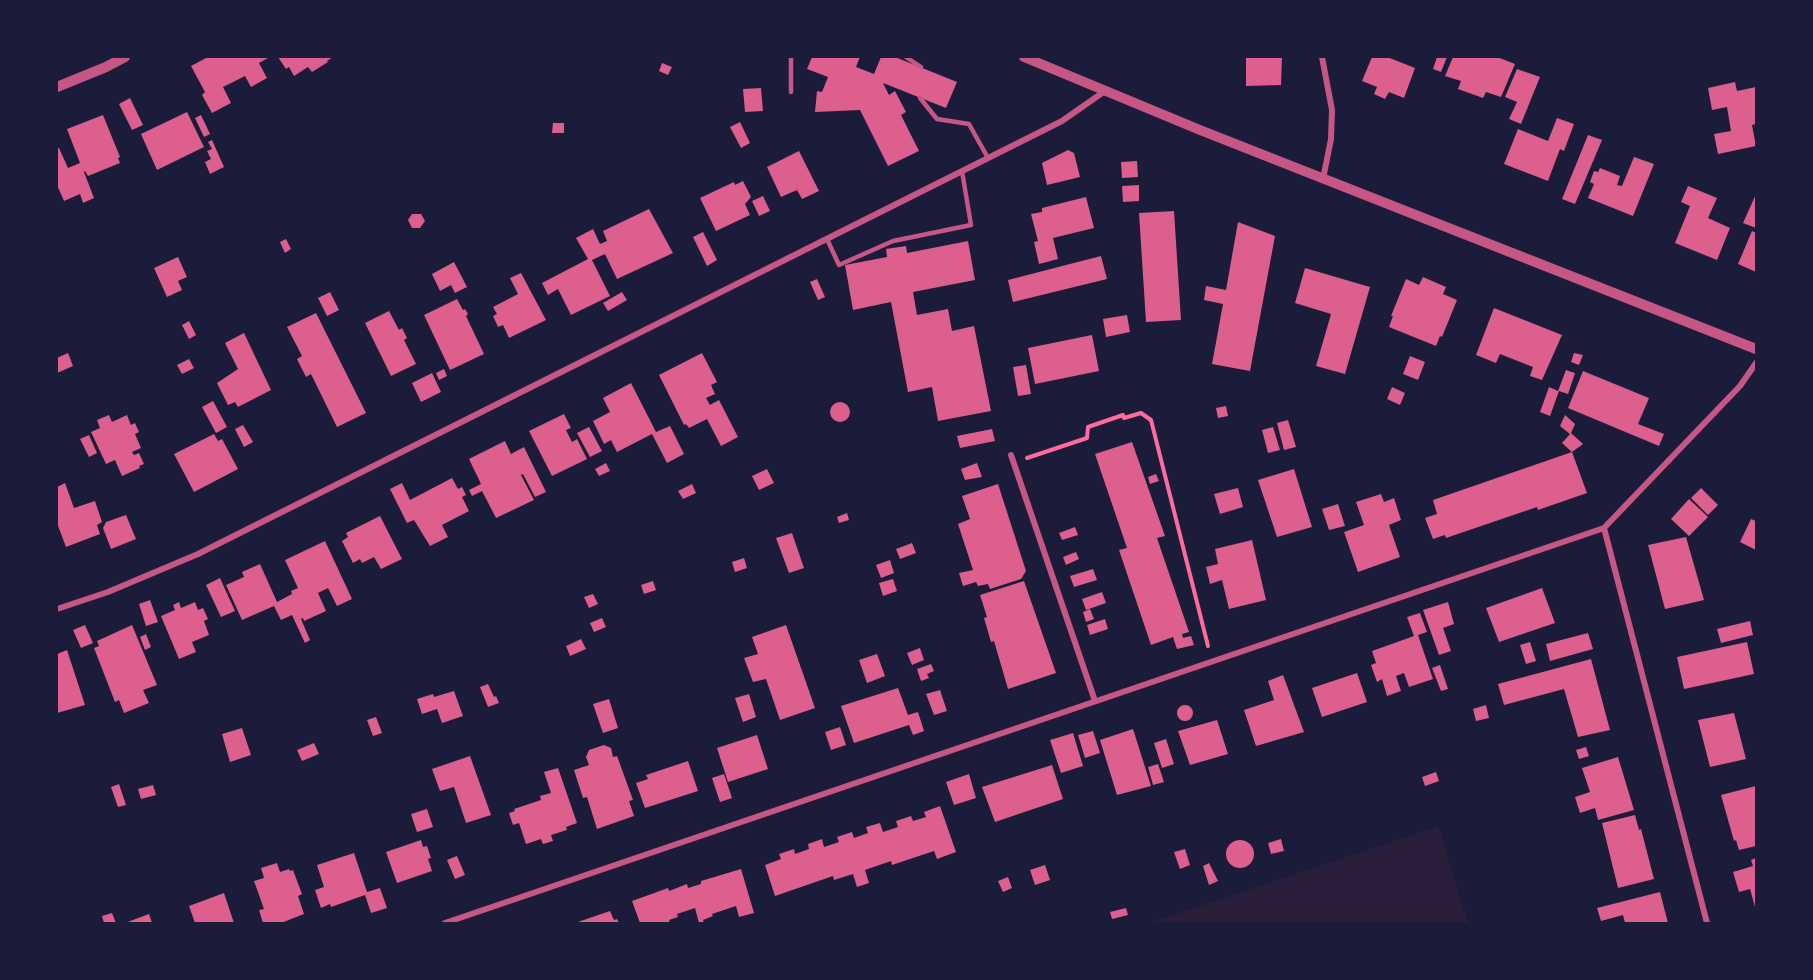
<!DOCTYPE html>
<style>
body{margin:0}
#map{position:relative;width:1813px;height:980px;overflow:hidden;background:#1b1b3a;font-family:Ubuntu,sans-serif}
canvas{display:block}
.frame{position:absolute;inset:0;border:58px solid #1b1b3a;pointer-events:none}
</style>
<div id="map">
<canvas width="1813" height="980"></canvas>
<div class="frame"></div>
</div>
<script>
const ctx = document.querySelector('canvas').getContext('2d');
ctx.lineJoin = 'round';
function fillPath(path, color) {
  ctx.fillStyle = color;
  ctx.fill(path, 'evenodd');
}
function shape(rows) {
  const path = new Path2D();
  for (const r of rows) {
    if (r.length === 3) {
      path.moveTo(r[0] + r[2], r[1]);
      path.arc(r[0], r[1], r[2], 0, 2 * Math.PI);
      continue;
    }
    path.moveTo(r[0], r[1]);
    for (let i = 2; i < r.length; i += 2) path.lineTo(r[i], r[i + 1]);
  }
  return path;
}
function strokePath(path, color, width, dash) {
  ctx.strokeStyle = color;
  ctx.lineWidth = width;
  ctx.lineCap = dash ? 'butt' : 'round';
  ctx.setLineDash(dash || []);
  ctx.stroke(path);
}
fillPath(shape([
 [1438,826,1468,923,1149,923]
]), '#2a1e3b');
fillPath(shape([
 [208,57,270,57,259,63,267,78,251,87,245,76,223,87,231,103,212,113,202,95,205,92,191,66],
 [278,57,333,57,327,61,328,62,312,72,308,67,294,76,289,67,286,69],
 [812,57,860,57,856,67,874,74,881,57,895,57,957,82,946,108,883,83,889,95,895,91,906,112,901,115,919,151,888,166,860,110,815,112,817,91,822,92,828,77,807,69],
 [1246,57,1282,57,1281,85,1246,86],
 [1372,57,1387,57,1415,68,1404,98,1389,92,1385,99,1374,94,1377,87,1362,81],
 [1437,57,1447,57,1441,72,1433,69],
 [1453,57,1497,57,1515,64,1501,97,1486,92,1483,98,1458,89,1461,81,1445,76],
 [662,63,672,67,668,75,659,71],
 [1517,69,1540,77,1521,124,1509,119,1517,102,1505,97],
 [1735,82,1737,91,1756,87,1756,124,1752,125,1756,146,1718,154,1714,134,1731,131,1727,107,1712,110,1708,88],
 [761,88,763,111,745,112,743,89],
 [130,98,143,125,132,130,119,104],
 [187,112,204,147,157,170,141,134],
 [103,115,120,157,118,158,120,163,88,176,85,171,84,172,94,198,83,203,80,194,64,201,57,185,57,149,59,148,68,168,80,163,67,129],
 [201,115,210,134,204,137,195,118],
 [1557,118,1574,124,1564,151,1560,149,1548,181,1504,164,1518,129,1548,141],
 [740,122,750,143,741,148,730,127],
 [553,123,564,123,564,133,552,133],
 [1588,135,1602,140,1575,204,1562,199],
 [212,140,224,167,210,174,205,162,211,159,207,151,212,149,208,142],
 [1068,150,1074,153,1080,177,1047,185,1042,163],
 [799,151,819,191,802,199,797,190,781,197,767,167],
 [1634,157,1654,164,1633,216,1588,198,1594,184,1590,182,1594,171,1598,172,1600,168,1620,176,1617,185,1622,186],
 [1137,161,1138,177,1122,178,1121,162],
 [743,181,751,197,745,204,750,215,716,231,700,198,734,182,735,185],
 [1139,185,1139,201,1123,202,1122,186],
 [1688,186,1717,198,1708,218,1730,228,1717,260,1675,243,1690,206,1681,202],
 [1756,194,1756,228,1743,223],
 [763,196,770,211,759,216,752,201],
 [1086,197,1094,228,1053,238,1058,259,1039,264,1034,242,1038,241,1031,214,1042,212,1042,208],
 [649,209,673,253,617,279,605,254,592,260,610,296,571,315,558,289,548,295,542,283,588,259,576,238,593,229,600,244,607,241,603,231],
 [1174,211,1181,320,1146,322,1139,213],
 [412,214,421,214,425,221,420,228,412,228,408,220],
 [1238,222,1275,236,1250,371,1212,364,1223,304,1204,300,1206,286,1226,290],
 [1752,231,1756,233,1756,272,1738,264],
 [703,232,717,260,707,266,693,237],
 [286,239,291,249,285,253,280,242],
 [968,241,975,280,913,292,917,315,948,309,952,331,974,326,991,411,938,421,932,387,908,392,891,302,853,310,845,265,887,257,886,249,906,246,907,253],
 [1101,256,1107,279,1013,302,1008,280],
 [178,257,187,277,178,281,182,290,167,297,154,268],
 [454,262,467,287,455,293,451,285,440,291,432,274],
 [1305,268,1370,287,1345,374,1316,366,1331,314,1295,303],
 [521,273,546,320,509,338,503,325,498,327,493,316,497,314,493,307,518,294,510,278],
 [1423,277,1446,287,1443,294,1457,300,1442,337,1440,336,1436,346,1389,327,1393,316,1391,316,1406,279,1419,285],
 [817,279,825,297,818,300,810,282],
 [330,292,339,310,327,316,318,298],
 [622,292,627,300,608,311,603,303],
 [457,299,463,310,465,309,468,314,466,316,484,354,450,370,424,315],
 [1494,308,1562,335,1542,380,1530,376,1533,367,1500,354,1496,363,1476,355],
 [389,311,399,330,402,328,407,338,404,340,416,364,391,376,365,323],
 [316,313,366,413,337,427,311,374,306,377,297,359,302,356,287,327],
 [1127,315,1130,332,1106,337,1103,319],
 [189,321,196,335,189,339,182,325],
 [244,333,271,390,238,407,235,402,228,405,217,383,238,369,225,343],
 [1092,335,1099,371,1035,384,1028,348],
 [68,353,73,366,57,373,57,358],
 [702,353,717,382,711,385,715,394,706,398,710,405,719,400,738,437,721,446,707,419,689,428,686,424,684,425,659,375],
 [1574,353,1583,355,1579,365,1571,362],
 [1410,356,1425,362,1418,380,1403,374],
 [189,359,194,368,182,374,177,365],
 [1026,365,1031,394,1018,396,1013,367],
 [444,369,447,376,439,380,436,373],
 [1566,370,1575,373,1568,394,1559,391,1550,416,1540,412,1549,387,1558,391],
 [1583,371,1649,398,1638,424,1664,434,1659,446,1568,408],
 [432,373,441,392,421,402,412,383],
 [631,383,656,432,670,426,684,454,667,463,652,434,617,452,611,440,604,444,593,421,610,412,603,398],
 [1392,387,1405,393,1400,405,1387,399],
 [213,401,227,427,216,433,202,407],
 [840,412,10],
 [1226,406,1228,416,1218,418,1216,408],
 [564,414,571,428,566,430,572,442,577,439,587,459,552,476,529,431],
 [109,415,112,422,127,415,131,425,135,423,139,432,135,434,141,448,132,452,134,455,139,453,144,464,139,466,140,468,122,476,115,460,106,464,91,432,100,428,97,420],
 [1565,415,1575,424,1571,433,1583,444,1572,452,1562,443,1570,434,1560,426],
 [1288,420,1296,447,1284,450,1277,423],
 [243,425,253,442,244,447,235,429],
 [589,427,602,451,590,457,577,433],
 [1273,427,1280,450,1268,453,1262,430],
 [992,429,995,441,960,448,957,436],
 [214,434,218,441,222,439,238,469,194,492,174,454],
 [89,435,97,453,89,457,80,439],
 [505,441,511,454,524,447,546,492,535,497,523,474,521,475,534,500,496,518,482,491,472,496,469,490,481,484,469,459],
 [1132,442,1165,536,1157,538,1189,632,1182,634,1183,638,1191,636,1194,645,1177,649,1173,637,1151,645,1119,550,1127,548,1095,454],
 [1572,452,1587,493,1538,510,1537,507,1446,538,1445,535,1433,539,1425,518,1437,514,1433,500],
 [606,463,610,471,599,476,595,469],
 [977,463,982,477,965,480,961,469],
 [767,469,774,483,759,490,752,476],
 [1294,469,1312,527,1277,537,1258,480],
 [1156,474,1159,481,1150,484,1148,477],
 [452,478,458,489,462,487,466,495,462,497,469,511,442,525,448,537,430,546,414,520,407,523,390,489,402,483,410,500],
 [65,483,74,508,95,501,102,522,97,525,100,534,66,547,57,523,57,487],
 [692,484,696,493,683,499,678,491],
 [998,484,1026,571,1021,579,990,589,988,584,978,586,976,582,963,586,959,573,973,570,958,524,970,519,962,496],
 [1238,488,1243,507,1220,514,1214,494],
 [1701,488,1718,505,1708,515,1691,498],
 [1381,494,1384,502,1394,498,1401,520,1389,525,1400,557,1358,572,1344,532,1364,525,1356,502],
 [1689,499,1708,517,1689,536,1671,519],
 [1338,504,1345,526,1329,530,1322,509],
 [847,513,849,520,839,523,837,517],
 [126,515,136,539,111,549,103,528,106,522],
 [380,516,402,559,381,569,374,557,362,563,360,559,353,563,342,541,348,537,346,533],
 [1751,519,1756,521,1756,550,1740,542],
 [1075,527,1078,535,1062,540,1059,533],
 [792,533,804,568,789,573,776,538],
 [1686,537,1704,600,1665,609,1648,545],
 [1252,540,1266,600,1229,609,1222,580,1210,584,1206,567,1218,564,1215,549],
 [325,541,352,599,337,606,328,588,318,593,326,611,304,621,303,618,301,619,310,640,305,643,292,615,281,620,274,606,242,620,226,585,244,577,242,572,260,564,277,602,292,594,291,591,298,588,285,560],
 [912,543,916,553,900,559,896,549],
 [1076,552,1079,559,1066,565,1063,557],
 [744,558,747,568,735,572,732,562],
 [890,560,894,573,881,578,876,565],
 [1093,569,1097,580,1074,587,1070,576],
 [220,578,235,611,221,617,206,585],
 [893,579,897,591,883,596,879,583],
 [653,581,656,590,644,594,641,585],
 [1024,581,1056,673,1008,689,994,641,991,642,984,618,987,617,980,595],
 [1542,588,1555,623,1499,642,1486,608],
 [1102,592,1106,603,1086,610,1082,599],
 [593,594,598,604,589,608,584,597],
 [150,600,158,622,146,626,139,604],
 [179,602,181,608,195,602,198,610,203,608,208,619,204,621,209,635,192,642,196,652,179,659,161,616,175,610,173,605],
 [1448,602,1454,624,1443,628,1451,651,1439,655,1423,610],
 [1090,609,1094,619,1086,622,1083,612],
 [1420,613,1427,632,1418,635,1433,679,1409,687,1404,673,1396,676,1401,691,1387,696,1382,679,1377,682,1371,665,1376,663,1372,651,1414,636,1407,617],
 [602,618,606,627,594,632,590,623],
 [1105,619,1108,629,1090,635,1087,625],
 [1750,621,1753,635,1721,643,1717,629],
 [85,625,93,643,81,648,73,630],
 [132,625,157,685,143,690,149,703,124,713,119,700,115,702,94,648,99,646,97,641],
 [786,625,815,708,780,720,766,679,753,682,744,658,758,654,752,637],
 [1588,633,1593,649,1550,661,1546,644],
 [146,634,151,647,145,650,140,637],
 [581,639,586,649,570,656,566,646],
 [1530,642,1536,661,1526,664,1520,645],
 [1747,642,1754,674,1684,689,1677,657],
 [920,648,924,660,912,665,907,653],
 [67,650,85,705,57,713,57,654],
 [877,654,885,676,867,683,859,660],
 [1591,659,1610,730,1578,737,1564,689,1504,705,1498,684],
 [931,664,934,671,927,674,929,678,921,681,917,669],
 [1440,665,1448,689,1441,691,1432,668],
 [1357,673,1367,702,1322,717,1312,688],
 [1283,675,1304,732,1256,746,1244,710,1274,700,1268,681],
 [488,684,494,697,496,696,499,703,488,707,480,687],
 [898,688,908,715,918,712,924,731,913,735,909,725,854,743,841,706],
 [940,690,947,711,934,715,926,694],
 [454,691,463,716,442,723,437,709,422,714,417,699,433,694,434,697],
 [749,694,756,717,743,722,735,698],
 [609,699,618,728,603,733,593,704],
 [1486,705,1489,718,1476,721,1473,709],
 [1185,713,8],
 [1734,713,1746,759,1710,767,1698,720],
 [376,717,382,733,373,736,367,720],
 [1217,720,1228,754,1190,765,1178,731],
 [840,727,846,745,831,750,825,732],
 [242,728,251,755,230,762,222,734],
 [1133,729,1151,786,1117,795,1100,740],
 [1093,731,1100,753,1085,758,1078,735],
 [1073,733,1083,766,1061,773,1050,740],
 [757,735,768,769,728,782,717,748],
 [1166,739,1174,764,1162,768,1154,743],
 [314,743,319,754,302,761,297,750],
 [604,745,611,748,613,757,617,756,633,800,629,801,634,816,597,829,587,797,583,798,574,770,589,765,586,757,589,750],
 [1586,747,1589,756,1579,759,1576,750],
 [470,756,491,815,466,823,454,787,440,791,432,769],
 [1618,757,1634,810,1598,820,1595,808,1580,813,1575,797,1590,792,1582,768],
 [688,761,698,791,645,808,636,783,648,779,646,775],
 [1158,764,1164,782,1153,785,1148,767],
 [1052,765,1063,799,995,822,982,787],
 [558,768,577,823,566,827,567,830,551,835,553,841,543,844,541,839,526,844,519,823,513,825,509,813,515,811,514,809,541,800,540,796,551,793,544,772],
 [1436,772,1439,781,1425,786,1422,777],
 [724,774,732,798,720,802,712,778],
 [969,774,976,798,954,805,946,782],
 [119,784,126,805,118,807,111,787],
 [153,785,156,795,141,799,138,789],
 [1756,786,1756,846,1739,850,1736,840,1734,841,1721,795],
 [940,806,956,852,937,859,934,851,892,865,891,861,865,870,869,883,857,887,853,874,834,880,833,876,775,896,765,865,781,859,779,854,794,849,795,854,809,849,808,844,822,839,824,847,839,842,837,837,852,832,854,838,868,833,866,827,880,823,883,832,898,827,896,821,911,816,913,821,926,817,924,812],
 [427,809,433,827,417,832,411,814],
 [1635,815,1639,830,1641,829,1654,879,1618,888,1602,823],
 [1281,839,1284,851,1271,854,1268,843],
 [421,840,423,847,427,846,431,858,428,859,432,871,397,883,386,852],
 [1240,854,14],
 [1185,849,1190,865,1180,869,1174,852],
 [354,853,367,892,380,888,387,908,371,913,365,895,331,907,330,904,321,908,315,890,324,887,317,865],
 [457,856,465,875,455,879,447,860],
 [1756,858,1756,907,1755,907,1750,889,1739,892,1733,872,1753,866,1751,860],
 [277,863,280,872,289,869,290,871,293,870,302,894,298,896,304,914,281,923,263,923,259,910,264,909,254,881,264,878,261,868],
 [1209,863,1218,881,1209,885,1203,866],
 [1045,865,1050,880,1035,885,1030,870],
 [741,869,754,913,739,917,736,906,712,914,713,916,703,920,704,923,699,923,695,908,677,914,678,917,669,920,670,923,640,923,632,901,668,888,669,891,687,884,688,888,701,884,701,881],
 [1008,877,1012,888,1003,892,998,881],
 [1660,892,1668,923,1625,923,1623,915,1601,921,1597,908],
 [224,893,234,923,195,923,189,906],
 [1126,908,1128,915,1112,919,1110,912],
 [610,911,614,920,617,919,619,923,575,923],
 [112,913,116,923,104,923,102,916],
 [149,914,152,923,125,923]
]), '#dd5f8e');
strokePath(shape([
 [1027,458,1087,438,1088,427,1123,415,1124,418,1141,413,1151,420,1208,646]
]), '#ff6b9d', 4);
strokePath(shape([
 [791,57,791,92],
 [906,57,921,67],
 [920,98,937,119,969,124,988,158],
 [827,239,839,265,893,241,971,225,962,171]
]), '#c65784', 4.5);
strokePath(shape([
 [1322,57,1332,110,1331,139,1323,179],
 [1011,455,1095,701],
 [1604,528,1707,923],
 [57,609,108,592,198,554,1062,121,1105,91],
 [445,923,1604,528,1740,386,1756,363]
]), '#c65784', 6);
strokePath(shape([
 [1024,57,1200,130,1756,349],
 [57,87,106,67,125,57]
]), '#c65784', 10);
</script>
